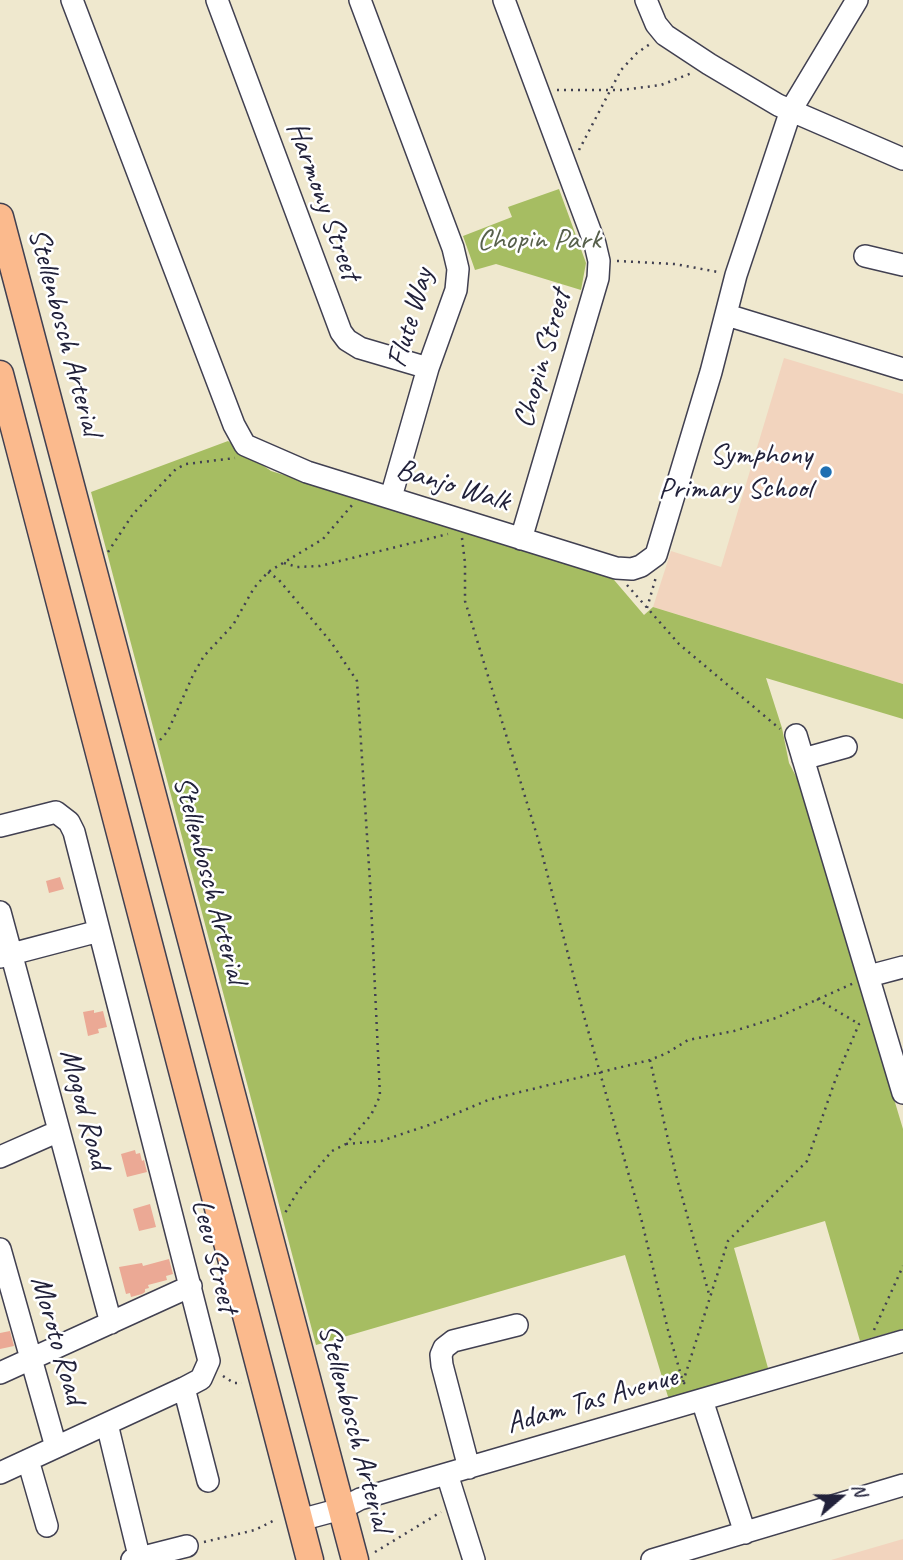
<!DOCTYPE html>
<style>
body{margin:0}
#map{position:relative;width:903px;height:1560px;overflow:hidden;background:#efe8ce;font-family:Caveat,sans-serif}
canvas{display:block}
.north{position:absolute;left:805px;top:1462px;width:70px;height:70px;-webkit-text-stroke:5px #fff;paint-order:stroke;rotate:70deg;font-size:19px;font-weight:700;line-height:28px;text-align:center;color:#22223b}
.north::after{content:'';display:block;margin:auto;width:24px;height:32px;background:#22223b;clip-path:polygon(50% 0,100% 100%,50% 72%,0 100%)}
</style>
<div id="map">
<canvas width="903" height="1560"></canvas>
<div class="north">N</div>
</div>
<script>
const ctx = document.querySelector('canvas').getContext('2d');
ctx.lineJoin = 'round';
function fillPath(path, color) {
  ctx.fillStyle = color;
  ctx.fill(path, 'evenodd');
}
function shape(rows) {
  const path = new Path2D();
  for (const r of rows) {
    path.moveTo(r[0], r[1]);
    for (let i = 2; i < r.length; i += 2) path.lineTo(r[i], r[i + 1]);
  }
  return path;
}
function strokePath(path, color, width, dash) {
  ctx.strokeStyle = color;
  ctx.lineWidth = width;
  ctx.lineCap = dash ? 'butt' : 'round';
  ctx.setLineDash(dash || []);
  ctx.stroke(path);
}
function label(font, color, halo, rows, align = 'center') {
  ctx.font = font + ' Caveat,sans-serif';
  ctx.lineWidth = 5;
  ctx.setLineDash([]);
  ctx.textBaseline = 'middle';
  ctx.strokeStyle = halo;
  ctx.fillStyle = color;
  for (const [text, x, y, turn = 0] of rows) {
    ctx.save();
    ctx.translate(x, y);
    ctx.rotate((+turn || 0) * Math.PI / 180);
    ctx.textAlign = isNaN(turn) ? turn : align;
    if (halo) ctx.strokeText(text, 0, 0);
    ctx.fillText(text, 0, 0);
    ctx.restore();
  }
}
fillPath(shape([
 [784,358,903,394,903,684,653,607,671,551,721,567],
 [903,1539,903,1560,831,1560]
]), '#f2d4be');
fillPath(shape([
 [559,189,586,263,581,290,496,264,475,270,463,236,512,217,508,207],
 [228,441,271,471,609,574,644,615,653,607,903,684,903,719,766,678,782,728,789,763,799,782,903,1129,903,1329,860,1341,825,1221,734,1248,768,1368,669,1400,625,1255,316,1345,91,492]
]), '#a6bd62');
fillPath(shape([
 [60,877,64,889,49,893,46,881],
 [94,1010,94,1013,103,1011,107,1027,98,1029,99,1033,88,1036,83,1012],
 [135,1150,136,1154,140,1153,142,1161,144,1160,147,1172,127,1177,121,1154],
 [150,1204,156,1227,139,1231,133,1209],
 [169,1259,173,1274,166,1276,167,1280,148,1285,149,1288,145,1289,145,1292,142,1294,131,1297,130,1293,126,1294,119,1267,142,1263,143,1266],
 [10,1331,14,1346,0,1349,0,1333]
]), '#eba995');
const minor = shape([
 [72,0,234,425,245,445,307,472,616,568,632,569,641,566,656,555,711,372,736,275,791,110,857,0],
 [217,0,341,332,347,340,360,348,428,368],
 [360,0,453,248,458,269,456,290,428,368,391,497],
 [504,0,595,244,599,261,598,278,521,539],
 [646,0,656,24,665,35,709,64,778,105,903,159],
 [865,256,903,265],
 [727,315,903,369],
 [796,735,903,1093],
 [803,759,846,747],
 [0,826,56,812,69,822,74,832,209,1361,201,1379,184,1388,0,1473],
 [0,912,111,1323],
 [0,957,99,931],
 [869,976,903,967],
 [0,1157,59,1131],
 [0,1249,56,1447],
 [0,1373,191,1286],
 [184,1388,208,1481],
 [702,1400,745,1533],
 [107,1424,140,1560],
 [28,1460,47,1526],
 [469,1468,442,1365,441,1355,444,1348,453,1341,517,1325],
 [447,1474,474,1560],
 [300,1520,341,1509,360,1499,903,1341],
 [132,1560,187,1546],
 [652,1560,903,1485]
]);
const major = shape([
 [0,217,355,1560],
 [0,374,310,1560]
]);
strokePath(minor, '#414051', 24);
strokePath(major, '#414051', 29);
strokePath(shape([
 [557,90,622,90,661,85,692,73],
 [579,150,621,70,637,53,650,44],
 [617,261,675,264,718,272],
 [462,538,465,563,465,601,539,842,584,1016,641,1218,668,1330,683,1382,686,1385],
 [108,552,133,514,176,469,186,464,235,458],
 [284,563,297,567,320,566,448,534],
 [268,572,279,580,331,642,357,681,370,882,380,1096,371,1115,346,1144,332,1151,298,1191,285,1213],
 [627,585,679,644,780,729],
 [647,608,656,577],
 [160,740,168,731,194,673,204,656,233,625,254,588,268,572,323,539,353,504],
 [817,999,859,1024],
 [650,1060,676,1175,709,1294],
 [346,1144,381,1141,429,1125,488,1100,650,1060,667,1053,688,1040,734,1031,776,1018,854,983],
 [874,1330,903,1266],
 [223,1376,234,1383,242,1383],
 [683,1382,728,1241,807,1161,836,1078,859,1024,864,1021],
 [204,1542,255,1530,277,1519],
 [375,1552,441,1512]
]), '#414051', 2.5, [2, 5]);
strokePath(minor, '#fff', 21);
strokePath(major, '#fbba8d', 26);
for (const [x, y, r, color] of [
 [826,472,7,"#1f6fb2"]
]) {
  const dot = new Path2D();
  dot.arc(x, y, r, 0, 2 * Math.PI);
  ctx.fillStyle = color;
  ctx.fill(dot);
  strokePath(dot, '#fff', 2.5);
}
label('30px', '#22223b', '#fff', [
 ["Harmony Street",323,201,70],
 ["Flute Way",411,318,-74],
 ["Stellenbosch Arterial",64,332,75],
 ["Chopin Street",543,359,-74],
 ["Banjo Walk",453,486,17],
 ["Stellenbosch Arterial",209,880,75],
 ["Mogod Road",84,1109,75],
 ["Leeu Street",214,1256,76],
 ["Moroto Road",57,1340,74],
 ["Adam Tas Avenue",592,1401,-16],
 ["Stellenbosch Arterial",354,1428,75]
]);
label('30px', '#57604b', '#fff', [
 ["Chopin Park",539,240]
]);
label('30px', '#22223b', '#fff', [
 ["Symphony",812,455],
 ["Primary School",812,489]
], 'right');
</script>
